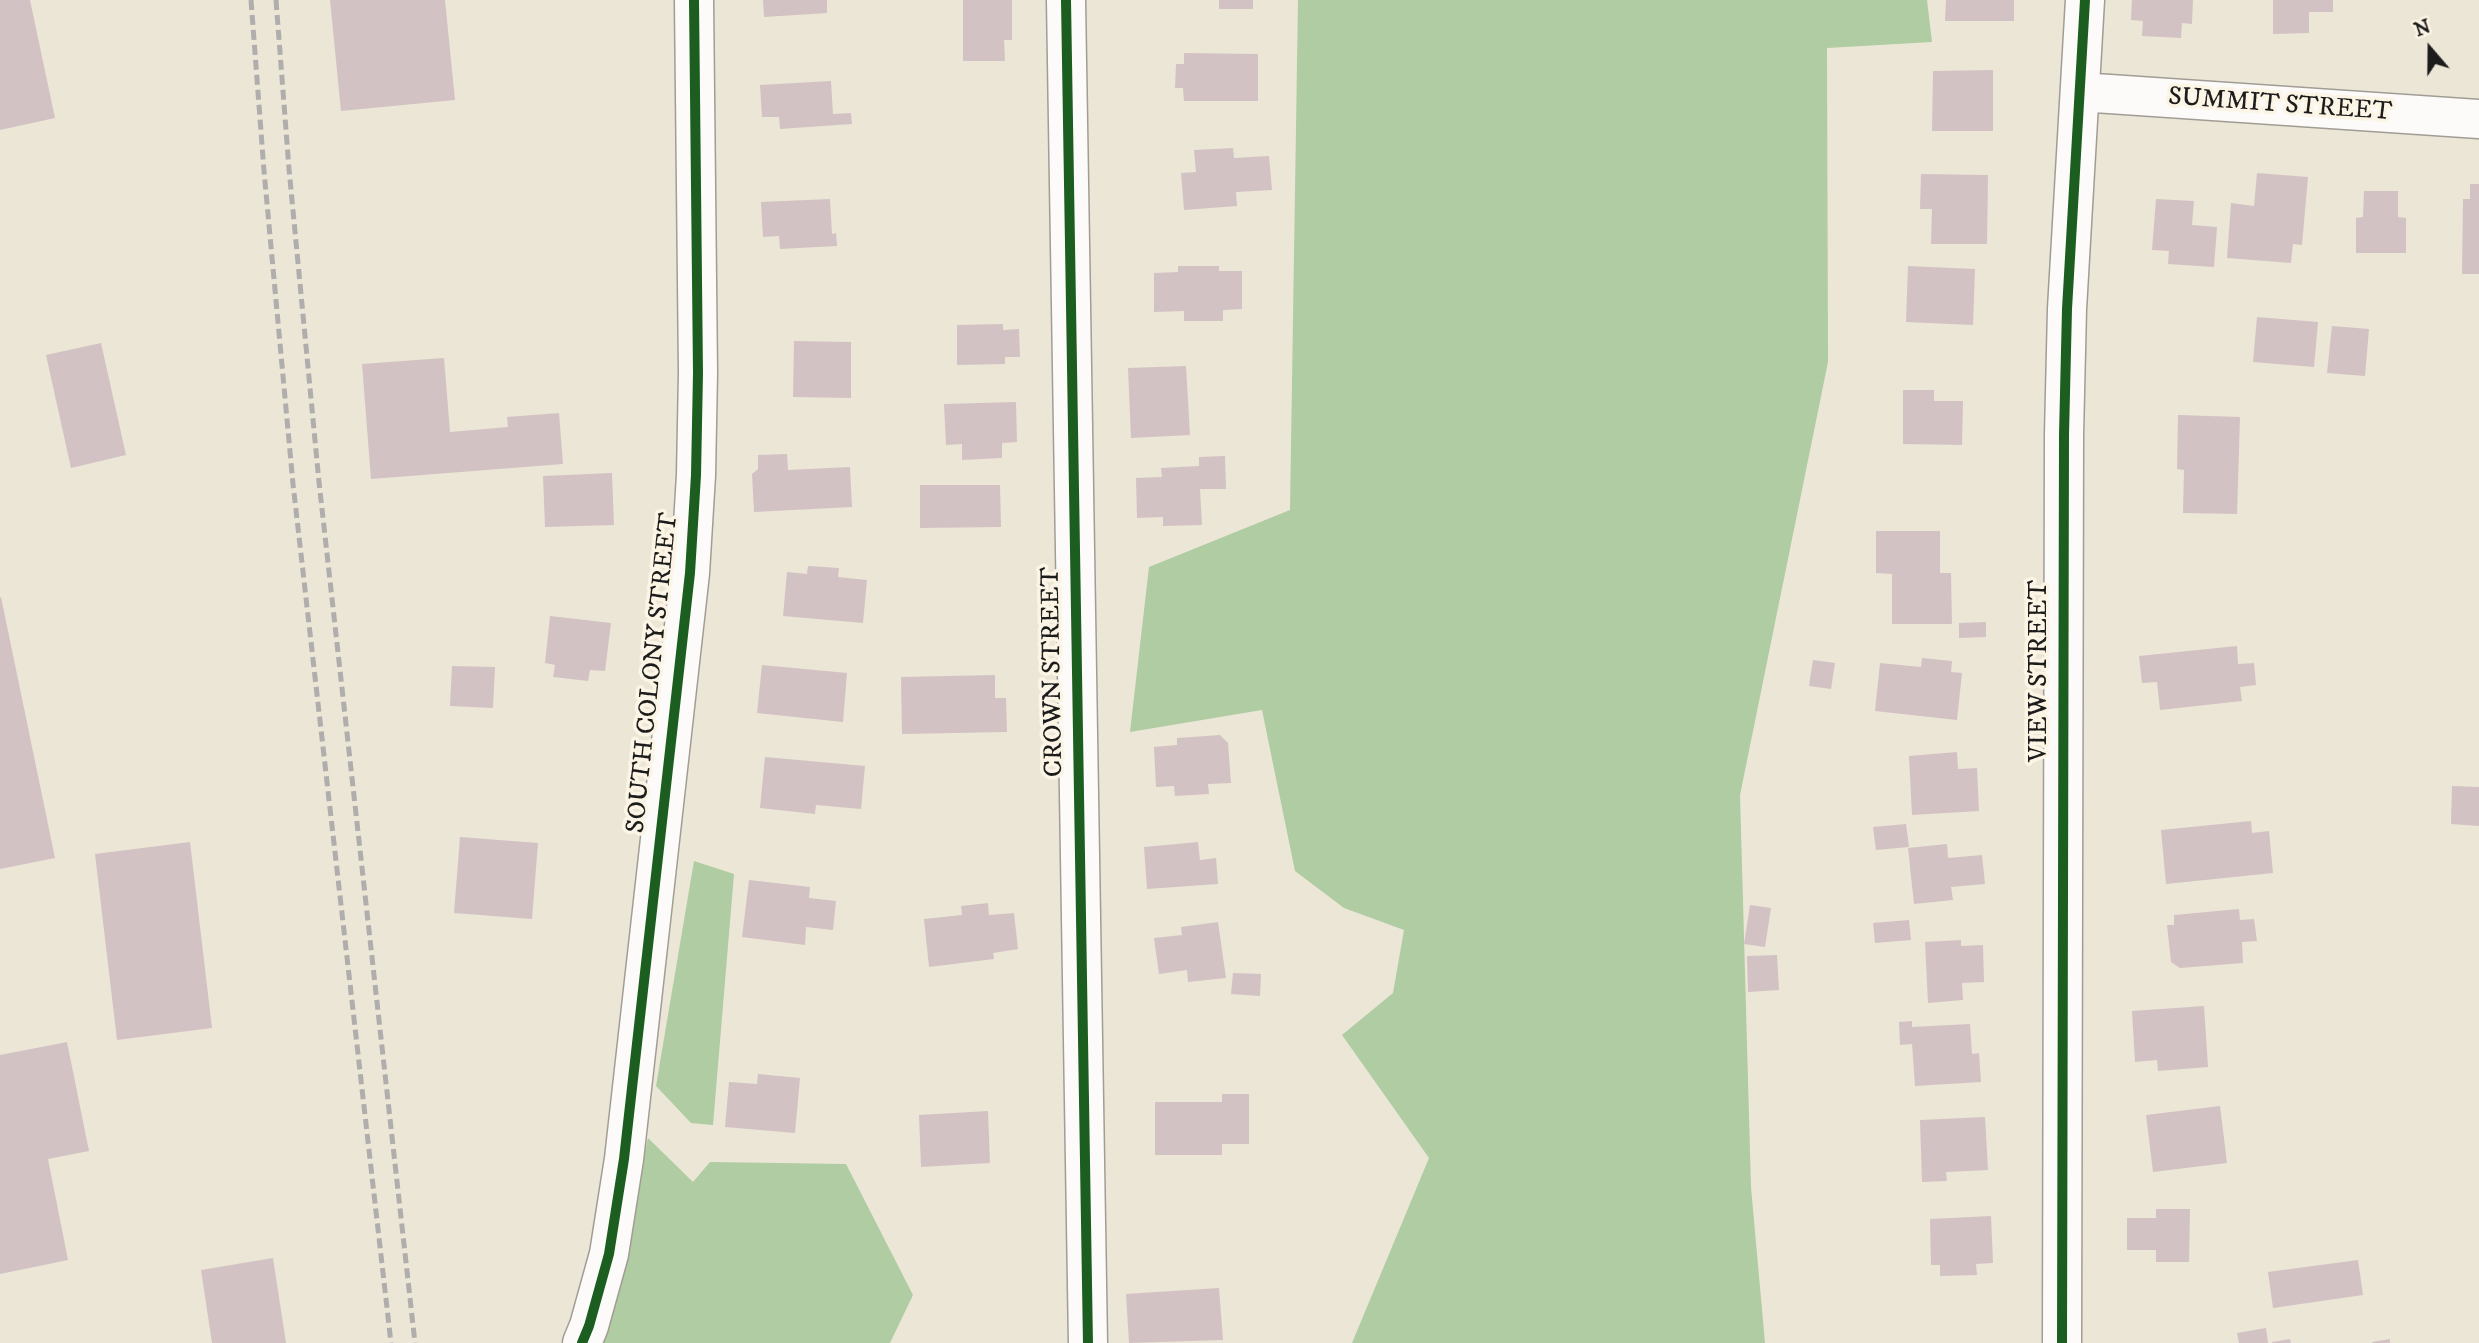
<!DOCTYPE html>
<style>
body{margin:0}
#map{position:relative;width:2479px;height:1343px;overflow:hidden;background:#ece6d7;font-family:"IM FELL DW Pica",serif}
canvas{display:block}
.north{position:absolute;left:2395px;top:14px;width:70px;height:70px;-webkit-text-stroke:5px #fcf5e5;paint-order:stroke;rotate:340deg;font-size:19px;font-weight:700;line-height:28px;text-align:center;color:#1c1c1c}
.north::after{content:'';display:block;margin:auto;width:24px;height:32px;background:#1c1c1c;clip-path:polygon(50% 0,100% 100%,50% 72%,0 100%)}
</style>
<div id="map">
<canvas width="2479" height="1343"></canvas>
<div class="north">N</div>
</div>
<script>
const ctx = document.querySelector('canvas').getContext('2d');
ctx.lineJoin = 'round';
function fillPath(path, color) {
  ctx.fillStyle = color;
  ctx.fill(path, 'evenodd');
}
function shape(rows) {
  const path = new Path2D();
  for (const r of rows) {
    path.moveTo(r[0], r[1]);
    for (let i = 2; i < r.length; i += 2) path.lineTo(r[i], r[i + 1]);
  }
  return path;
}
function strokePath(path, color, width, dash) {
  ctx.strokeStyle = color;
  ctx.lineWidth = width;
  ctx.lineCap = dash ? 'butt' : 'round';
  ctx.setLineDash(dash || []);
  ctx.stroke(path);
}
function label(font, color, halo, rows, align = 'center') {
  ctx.font = font + ' "IM FELL DW Pica",serif';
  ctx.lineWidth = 7;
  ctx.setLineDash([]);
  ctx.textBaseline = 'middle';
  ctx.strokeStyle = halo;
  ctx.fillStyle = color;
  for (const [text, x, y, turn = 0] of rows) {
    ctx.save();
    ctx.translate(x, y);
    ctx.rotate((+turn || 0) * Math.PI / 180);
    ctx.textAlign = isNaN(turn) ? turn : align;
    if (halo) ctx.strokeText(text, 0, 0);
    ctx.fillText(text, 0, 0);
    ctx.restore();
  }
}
fillPath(shape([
 [1298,0,1927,0,1932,42,1827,48,1828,362,1740,795,1751,1187,1765,1343,1352,1343,1429,1158,1342,1035,1393,993,1404,930,1344,908,1295,871,1262,710,1130,732,1149,567,1290,510],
 [694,861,734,874,713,1125,691,1123,656,1086],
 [648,1138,693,1182,710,1162,846,1164,913,1295,890,1343,603,1343]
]), '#afcca2');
fillPath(shape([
 [0,0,30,0,55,118,0,130],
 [330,0,445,0,455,100,341,111],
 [763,0,827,0,827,13,764,17],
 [963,0,1012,0,1012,40,1004,40,1005,61,963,61],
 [1219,0,1253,0,1253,9,1219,9],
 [1946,0,2014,0,2014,21,1945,21],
 [2132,0,2193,0,2192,24,2182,23,2181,38,2142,36,2143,21,2131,20],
 [2273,0,2333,0,2333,12,2309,12,2309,33,2273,34],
 [1184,53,1258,54,1258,101,1184,101,1183,88,1175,88,1176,64,1184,64],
 [1993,70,1993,131,1932,131,1933,71],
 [831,81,833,114,851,113,852,124,780,129,779,117,762,117,760,85],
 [1233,148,1234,158,1269,156,1272,190,1236,192,1237,206,1184,210,1181,173,1196,172,1194,150],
 [2257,173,2308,177,2302,245,2293,244,2291,263,2227,258,2231,203,2254,206],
 [1921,174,1988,175,1987,244,1931,244,1932,209,1920,209],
 [2470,184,2479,184,2479,274,2462,274,2463,199,2470,199],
 [2364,191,2398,191,2398,217,2406,218,2406,253,2356,253,2356,218,2363,217],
 [830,199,832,234,836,233,837,246,780,249,779,236,763,237,761,202],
 [2156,199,2194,201,2192,225,2217,227,2214,267,2168,264,2169,251,2152,250],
 [1178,266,1219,266,1219,271,1242,271,1242,309,1223,310,1223,321,1184,321,1184,311,1154,312,1154,273,1178,272],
 [1908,266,1975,269,1973,325,1906,322],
 [2257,317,2318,322,2314,367,2253,362],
 [1003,324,1003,330,1019,329,1020,357,1005,357,1005,364,957,365,957,325],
 [2332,326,2369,329,2365,376,2327,373],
 [794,341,851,342,851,398,793,397],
 [101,343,126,455,71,468,46,355],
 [444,358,450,432,508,427,507,417,559,413,563,464,371,479,362,364],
 [1186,366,1190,435,1131,438,1128,368],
 [1903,390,1934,390,1934,401,1963,401,1962,445,1903,444],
 [1016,402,1017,442,1002,443,1002,458,962,460,962,444,946,445,944,404],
 [2178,415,2240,417,2237,514,2183,513,2184,470,2177,469],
 [787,454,788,470,850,467,852,507,754,512,752,474,758,469,758,455],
 [1225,456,1226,489,1200,489,1202,525,1163,526,1163,517,1137,518,1136,478,1162,477,1161,468,1199,466,1199,457],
 [612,473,614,525,545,527,543,476],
 [920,485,1000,485,1001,527,920,528],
 [1876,531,1940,531,1940,573,1951,573,1952,624,1892,624,1892,574,1876,573],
 [808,566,839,568,838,577,867,580,863,623,783,616,787,572,807,574],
 [1,597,55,858,0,869,0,598],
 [550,616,611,623,605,671,590,670,588,681,553,677,555,665,545,663],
 [1986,622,1986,637,1959,638,1959,623],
 [2237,646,2238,664,2254,663,2256,685,2240,687,2242,701,2160,710,2157,682,2142,683,2139,656],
 [1922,658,1952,661,1951,672,1962,673,1957,720,1875,711,1880,663,1921,667],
 [1813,660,1835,663,1831,689,1809,686],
 [762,665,847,673,843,722,757,713],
 [452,666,495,667,493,708,450,706],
 [995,675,995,698,1006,698,1007,732,902,734,901,677],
 [1220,735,1228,743,1231,783,1208,784,1209,794,1175,796,1174,786,1156,787,1154,747,1177,745,1177,738],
 [1957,752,1958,769,1977,768,1979,811,1912,815,1909,756],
 [765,757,865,766,861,809,816,805,815,814,760,808],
 [2452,786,2479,787,2479,826,2451,824],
 [2251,821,2252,833,2269,831,2273,873,2166,884,2161,830],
 [1906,824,1909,847,1876,850,1873,827],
 [460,837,538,843,532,919,454,913],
 [190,842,212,1028,117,1040,95,854],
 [1198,842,1200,860,1216,858,1218,884,1147,889,1144,847],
 [1947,844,1948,858,1982,855,1985,884,1951,887,1953,900,1914,904,1908,848],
 [749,880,810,887,809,898,836,901,833,930,806,927,805,945,742,937],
 [988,903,989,915,1014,913,1018,949,993,953,994,959,929,967,924,919,962,915,961,906],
 [1750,905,1771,908,1765,947,1744,944],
 [2239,909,2240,920,2254,919,2257,941,2242,942,2243,963,2180,968,2171,962,2167,925,2174,925,2174,915],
 [1909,920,1911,940,1875,943,1873,923],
 [1218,922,1226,978,1188,982,1187,970,1159,974,1154,938,1182,935,1181,927],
 [1961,940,1961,946,1983,945,1984,982,1962,983,1963,1000,1928,1003,1925,942],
 [1777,955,1779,990,1748,992,1747,956],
 [1233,973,1261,974,1260,996,1231,994],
 [2204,1006,2208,1067,2158,1071,2157,1060,2135,1062,2132,1011],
 [1912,1021,1912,1027,1970,1024,1972,1054,1979,1053,1981,1082,1915,1086,1912,1044,1900,1045,1899,1022],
 [67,1042,89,1151,48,1159,68,1260,0,1274,0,1055],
 [758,1074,800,1078,795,1133,725,1127,729,1082,757,1084],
 [1222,1094,1249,1094,1249,1144,1222,1144,1222,1155,1155,1155,1155,1102,1222,1102],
 [2220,1106,2227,1163,2153,1172,2146,1115],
 [988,1111,990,1163,921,1167,919,1115],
 [1985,1117,1988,1170,1946,1172,1947,1181,1922,1182,1920,1120],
 [2156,1209,2190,1209,2189,1262,2156,1262,2156,1250,2127,1250,2127,1218,2156,1218],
 [1991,1216,1993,1263,1976,1264,1977,1275,1940,1276,1940,1265,1931,1265,1930,1219],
 [273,1258,286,1343,212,1343,201,1270],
 [2358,1260,2363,1295,2273,1308,2268,1272],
 [1219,1288,1223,1340,1129,1343,1126,1294],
 [2266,1328,2268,1343,2239,1343,2237,1333],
 [2290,1339,2291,1343,2272,1343,2272,1342],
 [2390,1339,2390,1343,2373,1343,2372,1342]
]), '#d3c2c3');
const minor = shape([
 [1066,0,1088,1343],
 [2080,92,2479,119],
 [582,1343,589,1326,609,1254,624,1159,690,573,696,475,698,373,694,0],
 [2062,1343,2064,435,2067,309,2085,0]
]);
strokePath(minor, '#a19d95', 41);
strokePath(minor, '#fcfbf9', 38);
strokePath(shape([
 [251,0,264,171,293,484,391,1343],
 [276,0,289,169,319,482,415,1343]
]), '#afaeac', 5, [10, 5]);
strokePath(shape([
 [1066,0,1088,1343],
 [582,1343,589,1326,609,1254,624,1159,690,573,696,475,698,373,694,0],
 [2062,1343,2064,435,2067,309,2085,0]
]), '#1b5e20', 10);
label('26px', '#1c1c1c', '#fcf5e5', [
 ["SUMMIT STREET",2280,106,4],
 ["VIEW STREET",2041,671,-90],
 ["CROWN STREET",1054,672,-91],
 ["SOUTH COLONY STREET",654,673,-84]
]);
</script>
